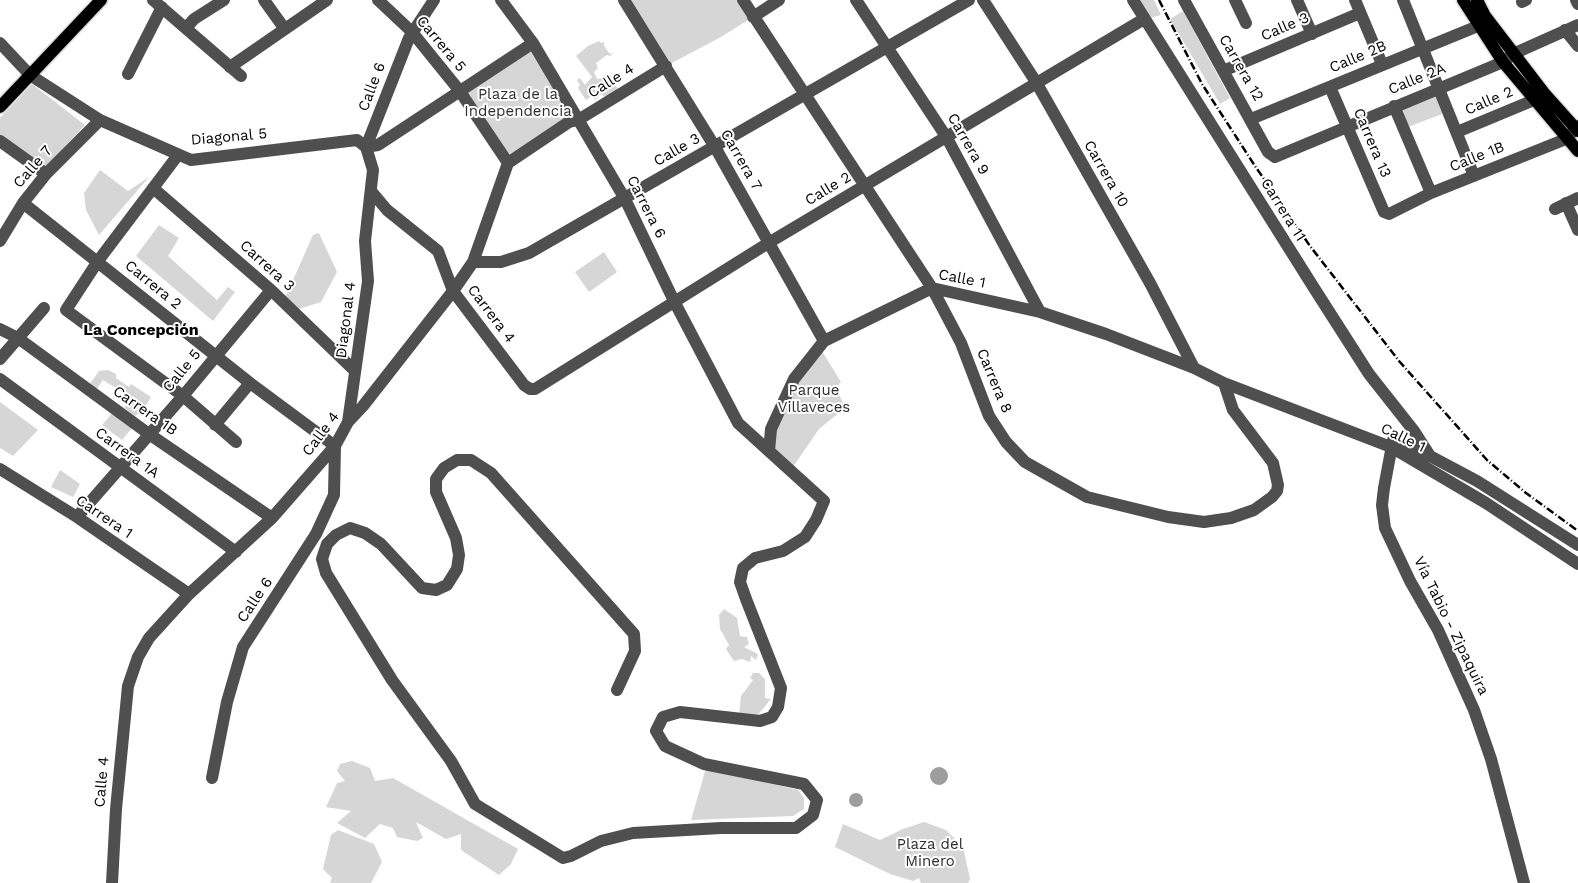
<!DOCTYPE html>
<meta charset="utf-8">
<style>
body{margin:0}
canvas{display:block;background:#fff}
</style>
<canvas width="1578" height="883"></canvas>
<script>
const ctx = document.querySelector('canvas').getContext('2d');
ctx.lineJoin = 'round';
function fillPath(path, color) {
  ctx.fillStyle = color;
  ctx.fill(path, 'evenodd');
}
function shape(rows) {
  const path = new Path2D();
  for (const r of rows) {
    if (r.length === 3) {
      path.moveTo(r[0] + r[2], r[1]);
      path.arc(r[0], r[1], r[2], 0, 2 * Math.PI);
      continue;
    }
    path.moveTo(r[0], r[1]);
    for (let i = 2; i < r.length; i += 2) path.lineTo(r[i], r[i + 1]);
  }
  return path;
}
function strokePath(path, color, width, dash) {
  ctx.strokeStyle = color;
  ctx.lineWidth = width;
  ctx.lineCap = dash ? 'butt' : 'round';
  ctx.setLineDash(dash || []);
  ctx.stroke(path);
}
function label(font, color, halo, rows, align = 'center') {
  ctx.font = font + ' "Work Sans",sans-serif';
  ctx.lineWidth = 4;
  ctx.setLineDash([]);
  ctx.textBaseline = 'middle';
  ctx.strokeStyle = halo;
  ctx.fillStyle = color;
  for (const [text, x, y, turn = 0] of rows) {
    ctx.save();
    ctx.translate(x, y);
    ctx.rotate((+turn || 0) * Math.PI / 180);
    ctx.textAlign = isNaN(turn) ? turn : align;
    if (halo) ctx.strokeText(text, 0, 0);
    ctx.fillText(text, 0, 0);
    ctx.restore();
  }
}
fillPath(shape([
 [624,0,743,0,753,17,721,37,666,66],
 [1140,0,1154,0,1161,15,1150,18],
 [1183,11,1230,98,1220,104,1170,19],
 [599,41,601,43,604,42,604,46,610,54,614,53,610,56,607,55,596,63,598,68,594,72,597,79,603,78,607,85,613,82,620,92,607,101,602,94,595,100,592,96,586,100,578,88,580,85,577,80,580,78,585,85,592,77,576,56,588,46],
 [529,47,574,118,508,161,462,90],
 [32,84,85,125,44,169,0,135,0,118],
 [1434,93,1442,114,1408,127,1400,109],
 [100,170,128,191,149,177,99,235,86,210,84,193],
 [159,225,179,238,168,256,217,300,228,287,235,292,213,321,136,256],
 [319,233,337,272,321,302,299,309,285,298,313,235],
 [604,252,617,272,589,292,575,272],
 [822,351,841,382,836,387,845,408,819,429,793,467,773,449,773,431,797,380],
 [108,370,116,374,116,378,129,387,131,384,151,397,142,412,135,416,124,408,132,398,103,380,96,390,89,385,99,371],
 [0,402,38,430,13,456,0,448],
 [114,411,133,427,122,440,102,425],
 [60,470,80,484,73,497,51,487],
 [724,609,737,618,740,636,747,637,749,644,744,647,756,653,758,655,756,660,751,656,750,662,742,659,734,661,726,649,729,645,720,629,719,615],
 [753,673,759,673,765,679,765,698,771,699,756,717,739,715,741,696,753,680,750,678],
 [352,761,370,768,375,781,393,778,518,849,511,864,499,875,461,850,461,834,446,839,416,822,423,838,417,841,397,837,393,828,380,824,365,838,337,823,351,811,326,807,337,783,345,781,337,771,340,764],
 [706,768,798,790,804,798,804,809,793,816,691,820],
 [924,822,946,830,963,847,970,879,968,883,921,883,919,878,913,881,890,874,835,847,843,824,880,840,903,829],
 [338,830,374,844,382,862,371,883,330,883,332,878,323,869,331,835]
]), '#d6d6d6');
fillPath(shape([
 [939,776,9],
 [856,800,7]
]), '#9d9d9d');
const major = shape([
 [1463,0,1503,62,1578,151],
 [1477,0,1485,16,1544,93,1578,131],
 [0,107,101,0]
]);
strokePath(major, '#dbdbdb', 15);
strokePath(shape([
 [153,0,241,76],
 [264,0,284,28],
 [378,0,412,32,459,90,508,163],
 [501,0,533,43,625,199,674,301,738,423,824,501,816,520,805,537,783,551,755,558,743,568,740,582,746,599,781,688,778,707,772,717,760,721,680,712,663,717,656,731,665,746,704,764,804,784,817,800,813,815,796,828,721,828,633,833,601,841,571,856,563,858,475,804,451,761,392,680,326,573,322,559,327,544,336,535,350,528,365,533,381,544,422,588,436,590,447,585,457,569,459,555,456,538,436,492,436,479,444,468,457,460,471,460,491,473,634,634,635,651,617,690],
 [624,0,715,147,824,341],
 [743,0,932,288,961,343,989,416,1006,442,1025,462,1087,497,1168,517,1204,522,1231,518,1254,510,1272,497,1277,491,1278,485,1273,463,1233,410,1224,383],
 [856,0,947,138,1040,312],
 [983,0,1036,82,1150,283,1194,368],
 [1133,0,1314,288,1369,374,1414,431,1430,456],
 [1184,0,1268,152,1275,157,1503,62,1513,54,1578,25],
 [1235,0,1246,23],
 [1297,0,1312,34],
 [1355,0,1382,64],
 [1403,0,1474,176],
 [1576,0,1578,4],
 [1522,2,1526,0],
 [753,17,779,0],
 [186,28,194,19,224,0],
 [1565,30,1578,46],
 [0,43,30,75,100,120,191,160,357,140,366,147],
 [230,67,327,0],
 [1223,71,1360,13],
 [128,74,162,7],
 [1330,87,1384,212,1389,214,1431,193,1566,139,1578,126],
 [1394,106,1431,193],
 [1251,119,1478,26],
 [1457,132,1534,100],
 [0,141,46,174],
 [366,147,378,145,533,43],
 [178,155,98,261,66,310,183,396,236,442],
 [153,188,271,290,355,371],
 [371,191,387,210,438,251,453,291,524,385,530,389,535,389,770,242,1144,19],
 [23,203,250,383,335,446,334,495,316,534,243,647,227,702,212,778],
 [1566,203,1578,230],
 [1555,209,1578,198],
 [0,241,23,203,46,174,100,120],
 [473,262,501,262,529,253,969,0],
 [0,329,18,338,149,434,272,518],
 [0,359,44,308],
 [0,379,236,552],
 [348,422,368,281,365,241,373,170,366,147,409,38,434,0],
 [215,425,250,383],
 [1393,440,1384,488,1382,505,1385,528,1410,581,1438,630,1474,710,1491,759,1524,883],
 [1396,441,1430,456,1477,481,1578,545],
 [769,451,771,429,794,379,824,341,932,288,1040,312,1106,334,1194,368,1224,383,1391,447,1486,503,1578,564],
 [0,469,77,517,189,594],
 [77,517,183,396,271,290],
 [112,883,116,809,128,686,138,657,149,638,189,594,272,518,335,446,348,422,363,406,453,291,473,262,508,163,569,122,578,120,666,66]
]), '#4f4f4f', 12);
strokePath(major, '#000', 12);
strokePath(shape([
 [1159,0,1202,84,1255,166,1310,246,1399,361,1487,460,1526,493,1578,531]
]), '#000', 2.5, [8, 2.5, 1, 2.5]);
label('15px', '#000', '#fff', [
 ["Calle 3",1285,27,-23],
 ["Carrera 5",441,44,50],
 ["Calle 2B",1358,57,-23],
 ["Carrera 12",1241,68,60],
 ["Calle 2A",1417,79,-22],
 ["Calle 4",611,81,-32],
 ["Calle 6",372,87,-69],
 ["Calle 2",1489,101,-23],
 ["Diagonal 5",229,137,-5],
 ["Carrera 13",1372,143,67],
 ["Carrera 9",968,144,60],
 ["Calle 3",677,150,-30],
 ["Calle 1B",1477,157,-22],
 ["Carrera 7",741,160,60],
 ["Calle 7",33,167,-49],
 ["Carrera 10",1106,174,60],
 ["Calle 2",828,189,-31],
 ["Carrera 6",646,207,63],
 ["Carrera 11",1283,210,58],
 ["Carrera 3",267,266,42],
 ["Calle 1",962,279,11],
 ["Carrera 2",153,285,39],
 ["Carrera 4",491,314,53],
 ["Diagonal 4",346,320,-83],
 ["Calle 5",182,371,-51],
 ["Carrera 8",994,381,67],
 ["Carrera 1B",145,411,35],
 ["Calle 4",321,434,-53],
 ["Calle 1",1403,438,26],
 ["Carrera 1A",127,453,36],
 ["Carrera 1",104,517,34],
 ["Calle 6",255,600,-56],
 ["Vía Tabio - Zipaquira",1451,626,64],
 ["Calle 4",102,782,-85]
]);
label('15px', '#2d2d2d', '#fff', [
 ["Plaza de la",518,95],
 ["Independencia",518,112],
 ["Parque",814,391],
 ["Villaveces",814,408],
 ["Plaza del",930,845],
 ["Minero",930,862]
]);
label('bold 16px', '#000', '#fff', [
 ["La Concepción",141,330]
]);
</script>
